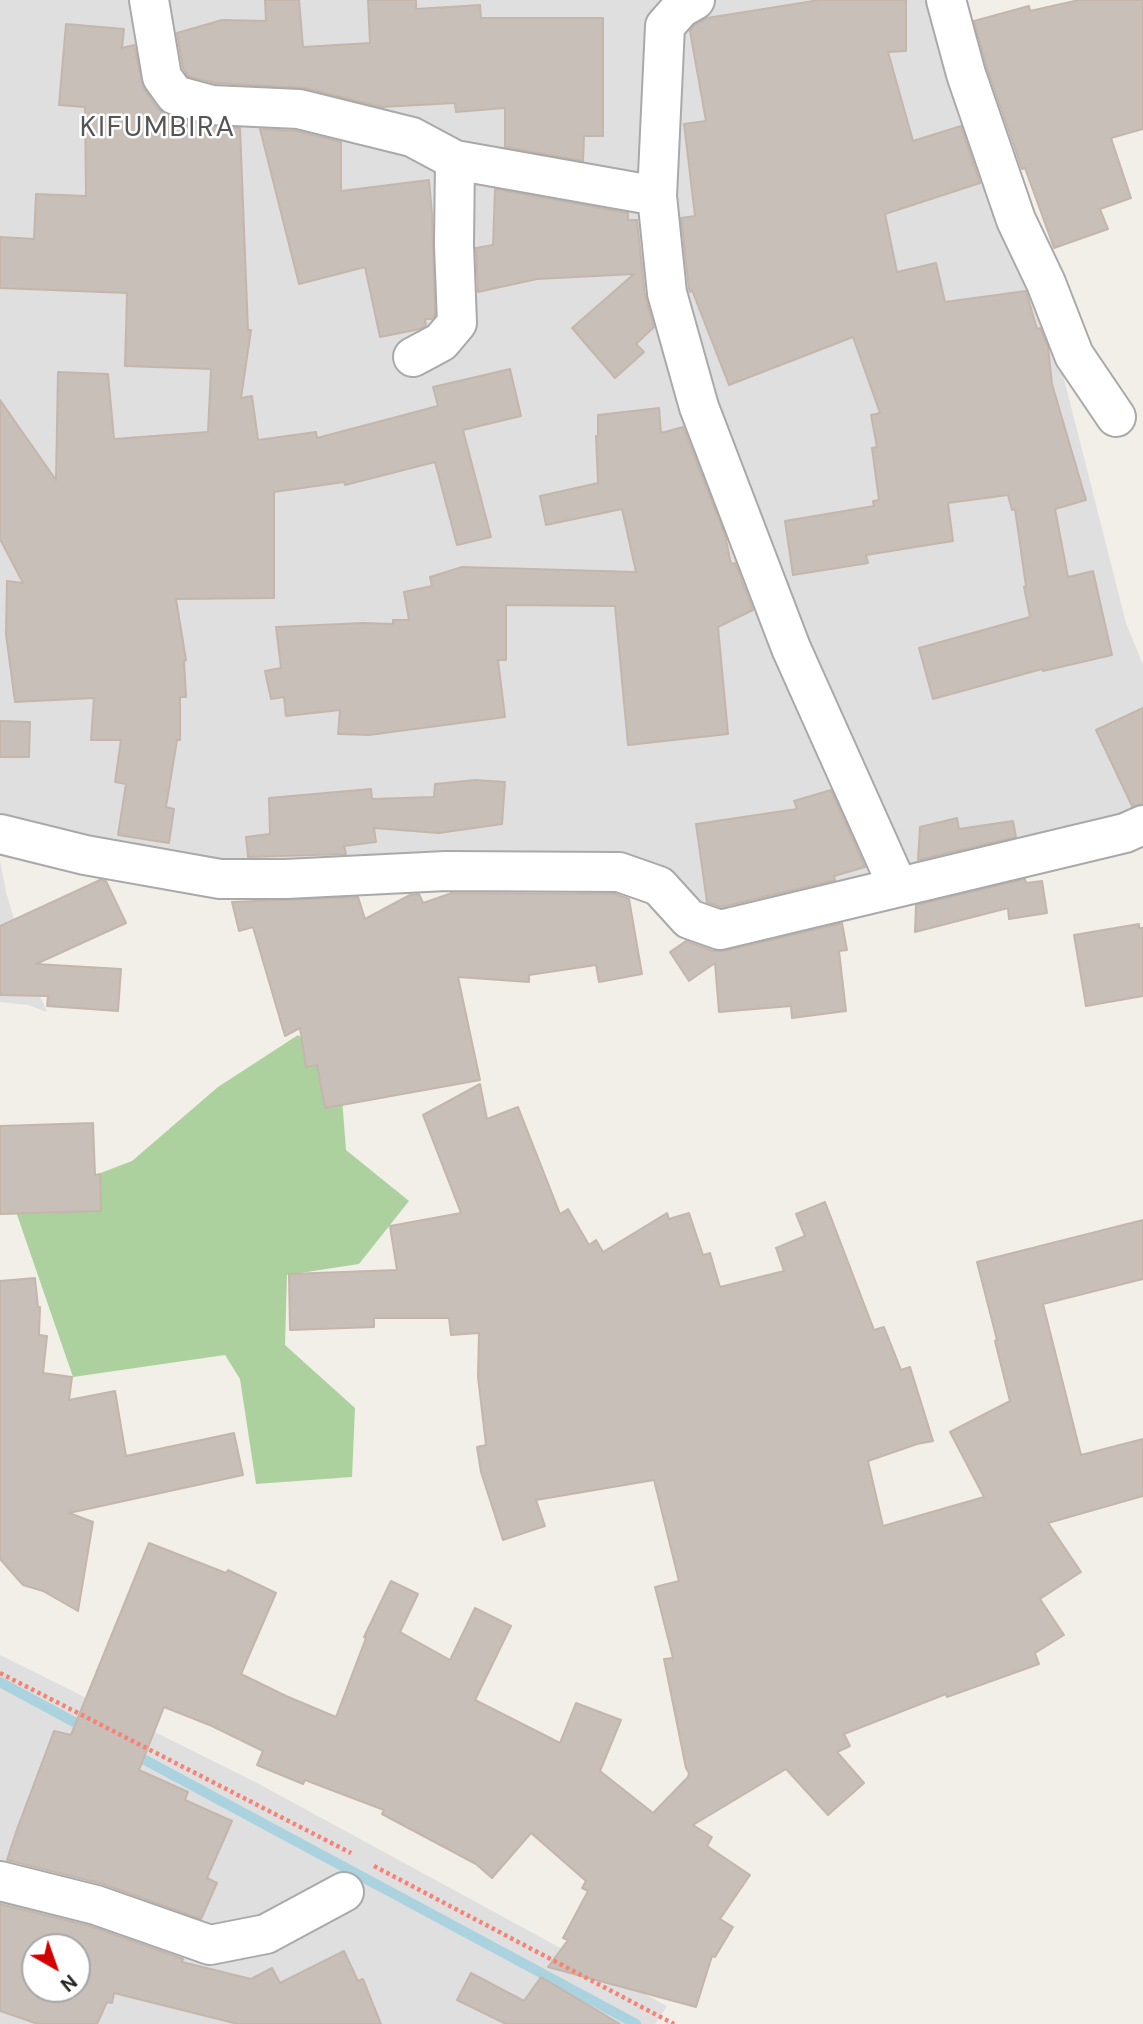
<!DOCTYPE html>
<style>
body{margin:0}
#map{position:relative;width:1143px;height:2024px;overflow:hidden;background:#f2efe9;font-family:"DM Sans",sans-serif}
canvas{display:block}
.north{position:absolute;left:21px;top:1933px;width:70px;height:70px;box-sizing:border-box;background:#fff;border:2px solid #a7a7a7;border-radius:50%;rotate:140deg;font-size:19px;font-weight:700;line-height:28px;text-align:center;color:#222}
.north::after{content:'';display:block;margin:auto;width:24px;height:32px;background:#d40000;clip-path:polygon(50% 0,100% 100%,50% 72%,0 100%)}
</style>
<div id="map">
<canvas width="1143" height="2024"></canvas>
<div class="north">N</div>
</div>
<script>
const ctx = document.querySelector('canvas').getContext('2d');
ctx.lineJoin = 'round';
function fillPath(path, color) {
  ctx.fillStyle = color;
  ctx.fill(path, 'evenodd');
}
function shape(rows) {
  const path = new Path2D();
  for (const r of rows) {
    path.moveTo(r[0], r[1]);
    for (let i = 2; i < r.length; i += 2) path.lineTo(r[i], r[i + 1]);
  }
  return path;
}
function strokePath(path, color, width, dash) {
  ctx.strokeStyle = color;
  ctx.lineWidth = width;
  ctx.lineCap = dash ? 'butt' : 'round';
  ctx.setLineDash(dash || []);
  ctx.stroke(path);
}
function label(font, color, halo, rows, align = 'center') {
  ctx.font = font + ' "DM Sans",sans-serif';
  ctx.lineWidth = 5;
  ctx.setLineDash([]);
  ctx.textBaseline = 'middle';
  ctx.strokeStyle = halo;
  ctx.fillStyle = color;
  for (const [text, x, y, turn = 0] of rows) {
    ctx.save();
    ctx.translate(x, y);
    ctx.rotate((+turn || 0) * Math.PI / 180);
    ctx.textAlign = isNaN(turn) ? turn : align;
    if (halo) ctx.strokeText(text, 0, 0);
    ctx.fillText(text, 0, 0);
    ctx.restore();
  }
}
fillPath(shape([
 [0,0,939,0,1049,320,1126,623,1143,665,1143,840,722,933,654,890,0,845],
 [0,860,6,892,30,973,47,1012,28,1005,0,1002],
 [0,1655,259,1784,667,2006,655,2024,0,2024],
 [35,1947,77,1947,77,1989,35,1989]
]), '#e0dfdf');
fillPath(shape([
 [298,1035,340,1072,346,1150,409,1201,359,1264,287,1275,285,1345,355,1408,352,1477,256,1484,240,1379,225,1355,73,1377,14,1206,132,1161,218,1087]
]), '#add19e');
strokePath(shape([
 [0,1682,87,1729],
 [132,1753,636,2024]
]), '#aad3df', 10);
const building = shape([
 [265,0,299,0,303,47,370,43,368,0,416,0,416,9,480,5,481,18,603,18,603,136,584,136,583,161,505,147,505,108,456,112,455,103,382,107,304,88,215,83,188,76,183,68,177,33,222,20,266,21,265,0],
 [820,0,906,0,906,51,888,52,913,141,961,126,980,183,885,214,897,272,936,263,945,302,1026,291,1037,329,1040,328,1048,347,1052,384,1086,500,1055,509,1068,577,1093,571,1112,655,1043,671,1042,669,933,699,919,648,1030,617,1024,587,1026,586,1015,509,1012,510,1008,495,948,503,953,541,866,555,868,563,793,575,785,521,874,506,873,501,879,500,872,448,877,447,871,415,880,413,853,337,729,385,692,290,690,292,689,289,681,218,695,216,684,124,706,121,690,31,695,25,707,18,820,0],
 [1079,0,1143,0,1143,129,1111,138,1131,198,1100,209,1108,229,1054,248,1025,168,1022,169,987,68,974,21,1029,6,1030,11,1079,0],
 [66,24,124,29,122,48,134,45,144,89,157,108,168,116,207,126,240,128,248,330,251,330,241,398,252,396,258,440,316,432,317,438,438,406,433,387,510,369,521,416,463,430,491,537,457,545,435,462,345,485,344,482,274,492,274,598,176,599,186,660,184,661,186,697,180,697,180,740,177,740,166,807,174,809,169,843,118,835,126,784,115,782,121,740,91,740,94,698,15,702,6,634,7,581,23,583,0,539,0,400,56,480,58,372,108,374,114,439,208,432,211,369,125,366,127,293,0,288,0,237,34,239,36,194,86,196,85,107,59,105,66,24],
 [260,129,296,131,341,142,341,191,429,180,432,213,435,315,432,319,425,319,426,325,420,329,380,337,365,267,299,284,260,129],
 [495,189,628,213,628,220,637,220,645,295,654,327,636,344,644,352,615,378,572,328,634,274,537,279,478,292,476,248,493,245,495,189],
 [659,408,661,433,683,427,725,535,731,564,735,563,753,610,718,627,728,734,628,745,615,606,506,605,506,660,498,660,505,717,369,735,338,734,340,710,286,716,284,697,271,699,265,671,281,668,276,627,363,623,393,624,393,620,409,620,404,592,432,586,430,577,462,567,636,572,622,509,546,525,540,496,598,483,596,436,598,436,598,415,659,408],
 [1143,708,1143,804,1132,806,1096,730,1143,708],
 [0,721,30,722,29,757,0,757,0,721],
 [476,780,505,782,502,824,439,833,374,828,376,842,344,846,346,854,248,857,246,837,270,834,269,798,371,789,372,799,434,797,435,784,476,780],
 [831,790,865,867,834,876,835,880,721,907,707,902,696,824,797,809,794,801,831,790],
 [957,818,959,829,1013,821,1016,837,918,860,920,827,957,818],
 [1025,879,1026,883,1042,881,1047,913,1009,919,1008,908,915,932,916,905,1025,879],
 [100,880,106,881,126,923,36,964,121,969,118,1011,47,1006,48,996,0,995,0,926,100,880],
 [452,893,615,894,629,899,642,974,599,982,596,965,529,975,529,982,458,977,480,1080,325,1108,317,1065,306,1067,300,1028,285,1036,253,927,239,931,232,902,358,897,365,919,410,895,419,894,423,903,452,893],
 [842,923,847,950,839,951,846,1011,792,1018,791,1006,719,1012,715,963,689,981,670,952,686,941,713,951,725,951,842,923],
 [1139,924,1139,928,1143,928,1143,996,1086,1006,1074,935,1139,924],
 [480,1084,487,1119,518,1107,560,1214,568,1209,589,1245,596,1240,603,1252,667,1213,669,1219,689,1213,703,1255,710,1253,720,1287,784,1271,776,1248,805,1236,796,1214,825,1202,874,1330,884,1327,901,1370,910,1367,933,1441,917,1444,868,1461,883,1526,984,1497,950,1432,1010,1401,995,1341,997,1340,977,1262,1143,1220,1143,1279,1043,1304,1081,1455,1143,1439,1143,1496,1048,1523,1081,1572,1040,1599,1064,1635,1035,1653,1039,1664,947,1697,946,1694,844,1734,850,1746,837,1752,864,1783,828,1815,786,1769,693,1825,712,1837,707,1846,750,1875,720,1919,733,1927,715,1957,712,1956,696,2007,548,1967,568,1940,563,1938,588,1891,582,1888,586,1881,531,1833,492,1878,476,1864,382,1814,384,1810,305,1780,303,1784,257,1765,263,1751,212,1726,164,1707,139,1770,188,1792,185,1800,232,1821,207,1878,217,1883,201,1919,103,1884,7,1860,16,1832,54,1731,71,1735,149,1543,226,1573,228,1570,276,1593,241,1674,286,1696,336,1717,366,1638,364,1637,391,1581,418,1594,400,1632,450,1660,475,1608,511,1626,475,1700,560,1743,576,1703,621,1720,600,1771,653,1813,688,1777,689,1773,686,1768,664,1659,673,1658,655,1587,679,1581,654,1480,536,1500,545,1526,503,1540,481,1472,477,1447,486,1445,478,1377,479,1333,451,1335,449,1318,374,1318,374,1327,290,1330,289,1274,397,1270,390,1226,461,1213,423,1115,480,1084],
 [93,1123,95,1175,100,1174,101,1211,0,1214,0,1126,93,1123],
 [35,1278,38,1307,40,1307,39,1335,47,1336,43,1373,72,1377,69,1400,115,1391,126,1456,234,1433,243,1475,69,1513,93,1522,78,1611,43,1591,23,1585,0,1559,0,1281,35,1278],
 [0,1904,90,1926,183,1959,182,1962,251,1979,272,1968,280,1983,344,1951,358,1981,363,1979,381,2024,238,2024,114,1993,112,2003,107,2002,97,2024,38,2024,0,2011,0,1904],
 [35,1947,77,1947,77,1989,35,1989,35,1947],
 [471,1973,524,2001,541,1977,620,2024,506,2024,457,2000,471,1973]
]);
fillPath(building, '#c7bfb8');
strokePath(building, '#c4b6ab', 2);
const minor = shape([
 [149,0,162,77,175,95,212,105,299,109,412,137,455,160,657,196],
 [695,0,681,8,665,26,657,196,667,293,699,407,791,648,898,887],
 [946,0,966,74,1016,220,1046,283,1074,355,1116,417],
 [413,357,441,342,457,323,454,245,455,160],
 [0,834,85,855,220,879,286,879,446,871,619,872,659,886,689,919,720,930,1125,833,1143,825],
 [0,1881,96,1905,210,1945,266,1934,344,1892]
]);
strokePath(minor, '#a9a9a9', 42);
strokePath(shape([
 [0,1673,351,1853],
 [374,1866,674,2024]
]), '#fa8072', 4.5, [3.5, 3.5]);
strokePath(minor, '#fff', 38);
ctx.letterSpacing = '2px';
label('28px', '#555', '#fff', [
 ["KIFUMBIRA",158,129]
]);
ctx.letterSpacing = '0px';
</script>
